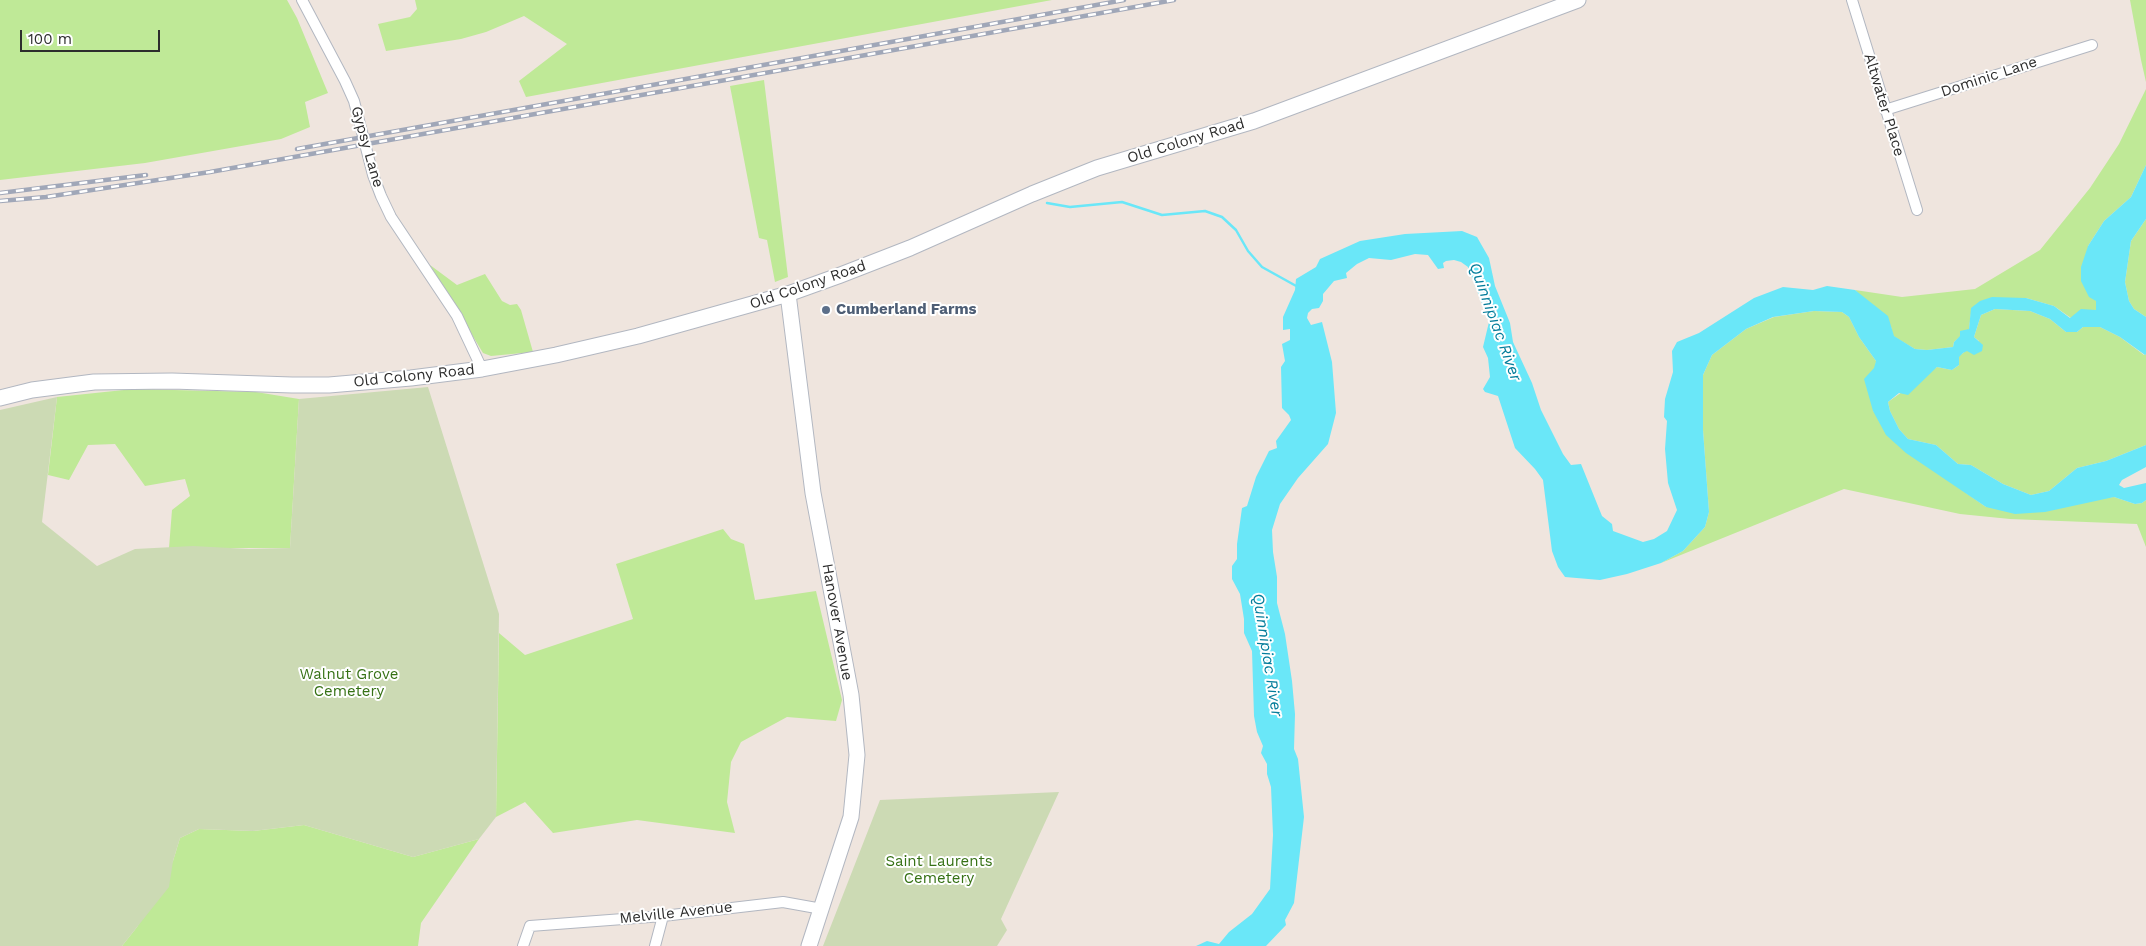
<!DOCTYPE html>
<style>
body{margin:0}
#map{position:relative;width:2146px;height:946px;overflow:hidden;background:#efe5de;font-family:"Work Sans",sans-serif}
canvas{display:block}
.scale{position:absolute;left:20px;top:30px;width:140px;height:22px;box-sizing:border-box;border:2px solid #2d2d2d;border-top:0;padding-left:6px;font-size:15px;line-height:18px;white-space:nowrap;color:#2d2d2d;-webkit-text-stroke:4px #fff;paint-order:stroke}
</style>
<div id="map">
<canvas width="2146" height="946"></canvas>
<div class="scale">100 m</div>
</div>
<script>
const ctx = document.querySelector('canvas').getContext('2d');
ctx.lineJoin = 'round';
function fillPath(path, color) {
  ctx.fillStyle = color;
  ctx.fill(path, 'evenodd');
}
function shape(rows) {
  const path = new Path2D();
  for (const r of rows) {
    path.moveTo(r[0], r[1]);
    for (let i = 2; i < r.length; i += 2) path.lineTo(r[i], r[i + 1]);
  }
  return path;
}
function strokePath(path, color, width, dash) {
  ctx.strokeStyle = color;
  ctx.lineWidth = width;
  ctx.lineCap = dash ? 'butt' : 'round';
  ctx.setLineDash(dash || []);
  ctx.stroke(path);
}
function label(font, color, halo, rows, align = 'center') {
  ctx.font = font + ' "Work Sans",sans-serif';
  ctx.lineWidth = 4;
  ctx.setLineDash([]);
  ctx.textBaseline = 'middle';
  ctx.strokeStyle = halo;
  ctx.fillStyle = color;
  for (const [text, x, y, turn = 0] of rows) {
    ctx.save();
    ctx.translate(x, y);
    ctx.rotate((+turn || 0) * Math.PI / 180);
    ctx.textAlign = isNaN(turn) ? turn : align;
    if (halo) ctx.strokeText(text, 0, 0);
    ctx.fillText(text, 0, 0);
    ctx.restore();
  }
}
fillPath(shape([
 [0,0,287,0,297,18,328,93,305,102,310,127,281,139,145,163,0,180],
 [415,0,1052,0,526,97,519,81,567,44,524,16,486,32,461,39,386,51,378,24,410,17,417,9],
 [2130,0,2146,0,2146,82,2141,60],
 [764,80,788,277,775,282,767,240,759,238,730,86],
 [2146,89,2146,165,2131,197,2104,221,2088,246,2096,301,2096,310,2071,318,2054,306,2026,298,1971,313,1969,329,1954,342,1953,347,1927,350,1915,349,1893,336,1891,327,1855,290,1902,297,1975,289,2040,250,2090,188,2119,144],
 [2146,219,2146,317,2134,309,2129,301,2125,282,2131,241],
 [430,265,457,285,485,274,502,301,510,305,517,304,521,310,533,352,491,356,483,353],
 [1995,309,2030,311,2050,319,2066,332,2077,332,2083,327,2100,327,2120,337,2144,355,2146,354,2146,445,2106,461,2077,468,2049,491,2031,495,2003,484,1971,465,1958,464,1936,445,1908,439,1899,429,1890,411,1888,402,1937,367,1952,370,1959,365,1959,356,1979,341,1974,337,1981,315],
 [1814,311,1842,312,1849,317,1859,337,1876,361,1873,411,1966,493,1986,507,2114,497,2135,504,2142,503,2146,500,2146,547,2137,524,2010,519,1960,514,1844,489,1661,563,1683,551,1705,527,1709,512,1703,430,1703,375,1712,355,1746,329,1774,317],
 [133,389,256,392,299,399,290,548,169,548,172,510,190,496,185,479,145,486,115,444,88,445,69,480,48,475,57,397],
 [723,529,731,539,744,544,755,600,816,591,842,700,836,721,787,717,741,742,731,762,727,802,735,833,637,820,553,833,525,802,496,817,499,633,525,655,633,619,616,564],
 [304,825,413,857,479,839,421,923,418,946,122,946,137,927,173,861,180,838,199,829,253,831]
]), '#bfe997');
fillPath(shape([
 [428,387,499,614,496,817,479,839,413,857,304,825,253,831,199,829,180,838,173,861,169,887,122,946,0,946,0,410,57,397,42,522,97,566,135,549,193,546,249,549,290,548,299,399],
 [1059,792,1001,919,1007,930,997,946,823,946,880,800]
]), '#ccdab4');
fillPath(shape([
 [2146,165,2146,219,2131,241,2125,282,2129,301,2134,309,2146,317,2146,354,2145,355,2120,337,2100,327,2083,327,2077,332,2066,332,2050,319,2030,311,1995,309,1981,315,1974,337,1983,345,1982,351,1974,355,1967,351,1963,353,1959,357,1959,365,1952,370,1937,367,1908,395,1899,393,1888,402,1890,411,1899,429,1908,439,1936,445,1958,464,1971,465,2003,484,2031,495,2049,491,2077,468,2106,461,2146,445,2146,467,2122,480,2119,485,2124,488,2146,483,2146,500,2142,503,2135,504,2114,497,2045,512,2015,514,1986,507,1906,453,1886,435,1873,411,1864,379,1874,368,1876,361,1859,337,1849,317,1842,312,1814,311,1773,317,1746,329,1712,355,1703,375,1703,430,1709,512,1705,527,1683,551,1661,563,1627,574,1600,580,1565,577,1558,567,1552,551,1543,480,1535,469,1515,448,1498,396,1485,392,1483,389,1490,377,1488,358,1483,347,1489,322,1468,267,1461,262,1454,260,1446,261,1443,263,1444,268,1438,269,1428,255,1415,254,1391,260,1369,258,1357,264,1346,273,1347,278,1334,281,1323,294,1323,301,1319,308,1312,309,1308,313,1307,318,1311,325,1322,322,1332,362,1336,413,1328,444,1298,478,1280,504,1272,530,1273,552,1277,577,1277,603,1285,634,1292,681,1295,714,1294,749,1298,759,1304,817,1294,903,1285,920,1286,925,1266,946,1196,946,1207,941,1219,944,1229,932,1252,914,1270,889,1273,835,1271,787,1267,774,1267,764,1261,753,1263,746,1257,732,1254,716,1252,651,1244,633,1244,619,1240,594,1232,579,1232,566,1237,559,1237,544,1242,508,1247,506,1256,477,1269,451,1277,448,1276,441,1291,420,1289,415,1282,408,1281,367,1285,361,1282,344,1290,340,1290,329,1283,330,1283,317,1295,290,1296,279,1316,267,1320,259,1360,241,1405,234,1462,231,1477,237,1489,258,1495,286,1510,323,1513,342,1532,383,1541,410,1563,454,1571,465,1581,464,1602,516,1612,524,1613,531,1643,542,1654,539,1667,531,1677,510,1668,483,1665,449,1667,421,1664,417,1665,399,1673,372,1672,351,1677,342,1699,333,1754,298,1783,287,1813,290,1827,286,1855,290,1888,316,1894,336,1915,349,1927,350,1953,347,1954,342,1960,336,1960,331,1969,329,1971,308,1980,301,1992,297,2026,298,2054,306,2070,318,2081,309,2096,310,2096,301,2089,297,2081,281,2081,267,2088,246,2104,221,2131,197]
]), '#6ae7f8');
strokePath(shape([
 [1047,203,1070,207,1122,202,1162,215,1205,211,1222,217,1236,230,1248,251,1262,267,1298,287]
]), '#6ae7f8', 2.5);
const minor = shape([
 [302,0,345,81,354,101,373,175,381,196,391,217,457,316,482,369],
 [1852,0,1917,210],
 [1885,110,2092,45],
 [523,946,530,926,663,916,783,902,822,909],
 [655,946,663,916]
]);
const secondary = shape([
 [788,294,813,493,851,695,857,755,851,817,809,946],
 [0,398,32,390,94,382,172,381,292,385,329,385,411,378,482,369,556,355,638,336,788,294,838,276,910,248,1032,194,1097,168,1254,121,1578,0]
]);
strokePath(minor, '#b2b7c1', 12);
strokePath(secondary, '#b2b7c1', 17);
strokePath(minor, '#fff', 10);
strokePath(secondary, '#fff', 15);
const rail = shape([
 [297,149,1124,0],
 [0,193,146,175],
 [0,201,46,197,210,172,1174,0]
]);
strokePath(rail, '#a0a7b8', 4.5);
strokePath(rail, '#fff', 2.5, [8]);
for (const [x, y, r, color] of [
 [826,310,5,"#5c6f8a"]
]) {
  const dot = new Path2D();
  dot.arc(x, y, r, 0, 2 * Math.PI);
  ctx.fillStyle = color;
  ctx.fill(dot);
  strokePath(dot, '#fff', 2);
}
label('15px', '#2d2d2d', '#fff', [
 ["Dominic Lane",1989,77,-18],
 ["Altwater Place",1884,105,73],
 ["Old Colony Road",1186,141,-17],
 ["Gypsy Lane",367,147,74],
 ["Old Colony Road",808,285,-19],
 ["Old Colony Road",414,376,-6],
 ["Hanover Avenue",837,622,80],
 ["Melville Avenue",676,913,-6]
]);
label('bold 15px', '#4e5e75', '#fff', [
 ["Cumberland Farms",836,310]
], 'left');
label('15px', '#367115', '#fff', [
 ["Walnut Grove",349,675],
 ["Cemetery",349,692],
 ["Saint Laurents",939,862],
 ["Cemetery",939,879]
]);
label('italic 16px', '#047d9b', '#fff', [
 ["Quinnipiac River",1495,322,70],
 ["Quinnipiac River",1267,655,81]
]);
</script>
